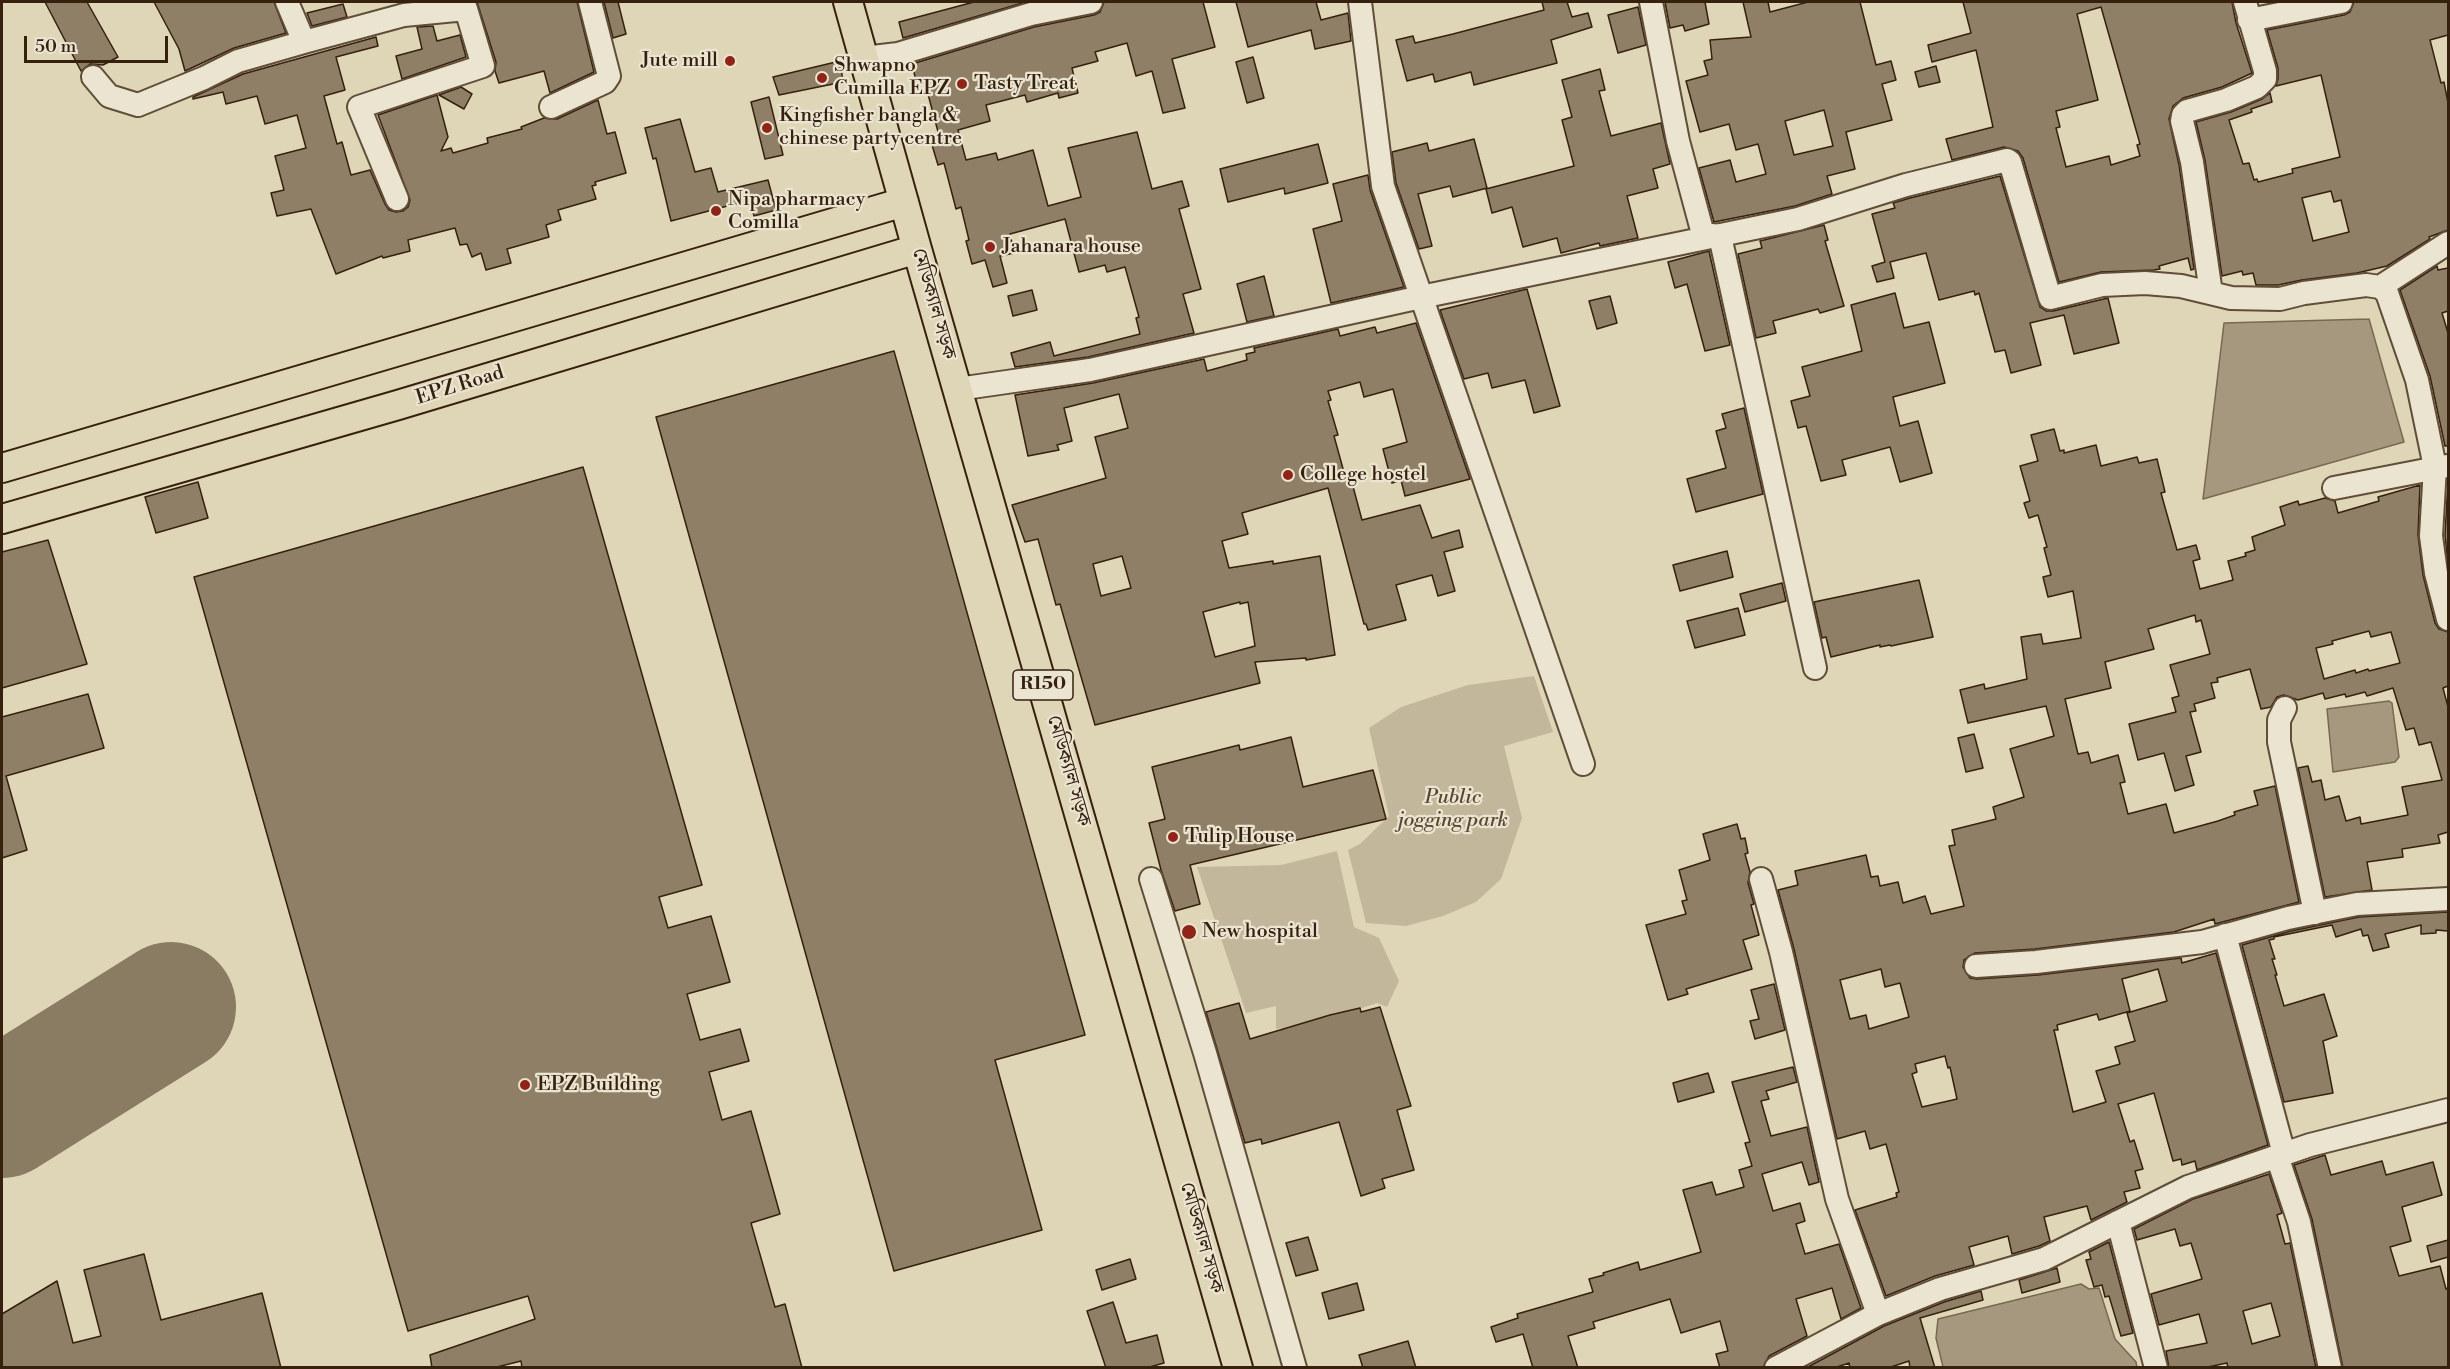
<!DOCTYPE html>
<meta charset="utf-8">
<style>
body{margin:0}
#map{position:relative;width:2450px;height:1369px;overflow:hidden;background:#dfd6b8;font-family:"Libre Bodoni",serif}
canvas{display:block}
.frame{position:absolute;inset:0;border:3px solid #36200e;pointer-events:none}
.scale{position:absolute;left:24px;top:36px;width:144px;height:27px;box-sizing:border-box;border:3px solid #36200e;border-top:0;padding-left:8px;font-size:18px;line-height:21px;white-space:nowrap;color:#36200e;-webkit-text-stroke:4px #eae4d1;paint-order:stroke}
</style>
<div id="map">
<canvas width="2450" height="1369"></canvas>
<div class="frame"></div>
<div class="scale">50 m</div>
</div>
<script>
const ctx = document.querySelector('canvas').getContext('2d');
ctx.lineJoin = 'round';
function fillPath(path, color) {
  ctx.fillStyle = color;
  ctx.fill(path, 'evenodd');
}
function shape(rows) {
  const path = new Path2D();
  for (const r of rows) {
    path.moveTo(r[0], r[1]);
    for (let i = 2; i < r.length; i += 2) path.lineTo(r[i], r[i + 1]);
  }
  return path;
}
function strokePath(path, color, width, dash) {
  ctx.strokeStyle = color;
  ctx.lineWidth = width;
  ctx.lineCap = dash ? 'butt' : 'round';
  ctx.setLineDash(dash || []);
  ctx.stroke(path);
}
function label(font, color, halo, rows, align = 'center') {
  ctx.font = font + ' "Libre Bodoni","Noto Serif Bengali",serif';
  ctx.lineWidth = 4.5;
  ctx.setLineDash([]);
  ctx.textBaseline = 'middle';
  ctx.strokeStyle = halo;
  ctx.fillStyle = color;
  for (const [text, x, y, turn = 0] of rows) {
    ctx.save();
    ctx.translate(x, y);
    ctx.rotate((+turn || 0) * Math.PI / 180);
    ctx.textAlign = isNaN(turn) ? turn : align;
    if (halo) ctx.strokeText(text, 0, 0);
    ctx.fillText(text, 0, 0);
    ctx.restore();
  }
}
fillPath(shape([
 [1534,676,1553,732,1504,746,1522,818,1501,879,1476,902,1443,916,1406,926,1366,923,1348,850,1360,844,1389,816,1369,728,1401,707,1468,685],
 [1337,851,1354,927,1379,938,1399,981,1387,1007,1377,1003,1311,1025,1276,1029,1276,1006,1246,1013,1197,867,1281,865]
]), '#c2b79b');
const water = shape([
 [2369,319,2404,442,2203,499,2224,323,2369,319],
 [2389,701,2392,703,2399,757,2395,762,2333,772,2327,709,2389,701],
 [2081,1284,2089,1289,2099,1288,2115,1339,2136,1362,2137,1367,1943,1367,1936,1338,1938,1319,2081,1284]
]);
fillPath(water, '#a6987e');
strokePath(water, '#796851', 1.5);
strokePath(shape([
 [2,1113,171,1007]
]), '#8a7b63', 130);
const building = shape([
 [45,2,87,2,118,57,103,65,90,64,81,71,45,2],
 [154,2,274,2,286,33,234,48,185,71,179,49,154,2],
 [477,2,577,2,594,72,550,93,544,71,499,83,495,71,496,62,477,2],
 [604,2,618,2,626,34,613,38,604,2],
 [974,2,1026,2,903,38,899,22,974,2],
 [1104,2,1203,2,1215,47,1172,59,1185,108,1163,113,1152,71,1136,76,1127,43,1095,52,1098,61,1072,68,1078,93,1059,98,1058,93,1027,102,1025,95,986,105,990,121,958,130,966,160,996,153,998,160,1033,150,1048,206,1081,197,1068,148,1137,132,1152,189,1182,181,1189,206,1179,209,1201,289,1183,294,1194,333,1088,357,1015,367,1011,353,1050,342,1054,356,1140,334,1136,318,1139,317,1125,267,1107,272,1105,265,1079,272,1065,219,1010,234,1014,253,1000,256,1007,283,993,287,985,260,972,264,966,241,969,240,961,207,956,209,944,163,938,165,932,145,941,143,925,83,917,85,912,64,1034,27,1094,15,1100,12,1104,2],
 [1236,2,1316,2,1321,20,1348,13,1351,41,1315,49,1311,30,1248,47,1236,2],
 [1542,2,1567,2,1572,17,1588,13,1592,27,1551,40,1557,63,1474,85,1471,72,1435,82,1433,74,1407,81,1396,40,1413,36,1415,43,1453,34,1544,10,1542,2],
 [1665,2,1705,2,1709,24,1685,31,1683,25,1670,28,1665,2],
 [1743,2,1768,2,1770,12,1808,2,1860,2,1876,65,1891,61,1896,80,1882,84,1892,120,1846,132,1855,169,1827,176,1832,194,1795,206,1714,222,1699,168,1730,160,1736,182,1766,174,1758,144,1736,150,1729,124,1700,132,1686,81,1708,75,1704,61,1712,59,1710,40,1751,37,1743,2],
 [1824,110,1833,146,1794,155,1785,121,1824,110],
 [1963,2,2232,2,2236,23,2252,73,2222,87,2183,98,2173,106,2169,119,2179,165,2194,269,2191,270,2188,258,2159,266,2160,269,2154,270,2101,272,2059,282,2023,158,2018,151,2004,147,1952,160,1946,139,1993,127,1976,50,1932,62,1928,45,1971,33,1963,2],
 [2101,7,2140,144,2137,145,2140,156,2111,165,2109,156,2066,167,2056,128,2060,127,2056,111,2098,100,2077,14,2101,7],
 [2354,2,2448,2,2448,35,2430,40,2441,83,2444,82,2448,103,2448,230,2429,237,2430,239,2387,266,2357,273,2302,280,2278,285,2256,285,2253,273,2243,275,2242,271,2222,276,2205,160,2196,122,2231,112,2262,99,2270,93,2272,102,2251,109,2252,112,2229,120,2243,164,2249,163,2254,180,2257,179,2258,182,2293,173,2292,169,2340,157,2321,75,2276,86,2278,79,2278,68,2267,30,2344,15,2350,12,2354,2],
 [2331,191,2334,202,2341,200,2349,232,2313,241,2302,198,2331,191],
 [343,4,347,17,312,26,307,13,343,4],
 [1638,7,1646,45,1618,53,1608,15,1638,7],
 [433,26,437,41,460,35,466,57,402,79,396,56,422,49,417,27,433,26],
 [376,37,378,46,336,57,345,90,324,96,337,144,342,142,351,175,370,170,385,204,389,210,396,212,403,211,408,207,410,200,378,115,437,95,448,137,441,151,451,148,453,153,488,143,487,138,522,129,521,127,544,118,557,119,598,100,607,134,615,132,626,173,595,182,596,185,592,186,596,199,558,210,561,220,546,225,549,237,507,249,511,263,486,270,481,253,472,257,467,244,460,245,455,228,408,240,410,251,383,258,382,256,336,274,311,209,277,216,271,193,284,190,275,156,306,148,297,115,265,124,257,96,226,104,223,92,193,99,193,97,243,74,376,37],
 [1253,57,1264,98,1247,103,1236,62,1253,57],
 [840,61,843,82,779,95,773,77,840,61],
 [1936,66,1940,82,1919,87,1915,72,1936,66],
 [1600,69,1605,90,1599,91,1611,136,1661,123,1670,164,1653,169,1658,188,1627,196,1638,238,1600,246,1599,243,1561,253,1557,238,1523,247,1512,207,1492,213,1486,189,1574,166,1562,120,1572,117,1562,80,1600,69],
 [461,87,472,94,464,109,439,95,461,87],
 [769,97,783,155,765,159,751,102,769,97],
 [680,119,695,172,711,168,718,192,768,180,776,210,754,216,750,200,671,221,656,158,653,159,645,128,680,119],
 [1474,139,1487,188,1453,197,1450,186,1418,194,1432,246,1419,249,1396,183,1392,152,1427,143,1429,151,1474,139],
 [1318,144,1328,183,1285,194,1284,188,1228,202,1220,169,1318,144],
 [1368,175,1370,190,1404,287,1331,303,1313,229,1342,221,1333,184,1368,175],
 [2000,176,2040,307,2046,311,2053,311,2108,298,2119,343,2074,354,2064,315,2030,323,2041,365,2011,373,2005,350,1995,352,1979,293,1975,295,1974,291,1939,300,1926,253,1890,262,1894,278,1877,282,1872,266,1885,262,1872,214,1895,208,1893,203,1910,198,2000,176],
 [1824,225,1828,240,1825,241,1844,306,1820,313,1818,309,1773,321,1776,333,1756,338,1738,254,1762,248,1760,241,1824,225],
 [1709,251,1730,345,1705,351,1687,284,1675,288,1668,262,1709,251],
 [2437,266,2438,270,2448,268,2448,311,2442,313,2448,333,2448,446,2445,446,2430,376,2400,290,2437,266],
 [1264,276,1274,316,1247,322,1237,284,1264,276],
 [1527,289,1560,406,1534,413,1525,380,1492,388,1488,373,1464,379,1440,310,1527,289],
 [1032,290,1037,310,1013,316,1008,296,1032,290],
 [1895,293,1904,328,1929,322,1945,383,1893,397,1900,426,1918,421,1932,473,1900,482,1890,447,1842,460,1846,475,1821,481,1806,426,1798,428,1791,401,1810,396,1802,367,1862,351,1851,305,1895,293],
 [1610,296,1617,323,1597,329,1589,301,1610,296],
 [1416,323,1470,479,1405,496,1401,480,1392,483,1383,449,1407,442,1393,389,1364,397,1360,382,1328,391,1331,400,1328,401,1338,435,1334,436,1345,476,1348,475,1349,480,1351,479,1362,520,1420,505,1432,538,1459,530,1463,547,1444,552,1455,591,1438,596,1432,575,1396,585,1406,620,1368,630,1366,624,1364,624,1328,488,1242,513,1248,534,1222,541,1229,568,1273,561,1273,564,1320,556,1335,655,1306,660,1306,658,1255,662,1260,683,1095,725,1060,604,1056,605,1038,539,1025,542,1012,505,1106,478,1095,437,1128,428,1119,394,1064,408,1072,441,1057,445,1059,450,1028,456,1015,395,1093,383,1204,359,1207,371,1247,360,1246,354,1255,352,1254,348,1338,329,1340,336,1375,327,1377,333,1416,323],
 [1122,556,1131,588,1101,596,1093,564,1122,556],
 [1240,602,1240,604,1248,602,1255,646,1215,657,1203,612,1240,602],
 [894,351,1085,1035,995,1060,1042,1230,894,1271,656,417,894,351],
 [1744,408,1763,494,1696,512,1687,479,1726,468,1716,431,1726,428,1722,414,1744,408],
 [2054,429,2060,451,2064,450,2064,453,2096,445,2101,466,2137,457,2139,463,2157,459,2165,492,2161,493,2177,550,2196,545,2200,559,2193,561,2200,589,2233,580,2228,561,2246,556,2245,553,2255,550,2252,537,2285,525,2280,507,2298,501,2299,505,2325,498,2335,501,2338,513,2379,501,2378,497,2420,485,2418,535,2423,575,2435,623,2439,629,2448,632,2448,686,2443,688,2448,707,2448,832,2438,835,2440,843,2402,849,2403,857,2367,862,2372,890,2325,897,2298,768,2308,766,2312,782,2321,780,2325,800,2339,796,2346,821,2360,817,2361,824,2408,815,2402,787,2442,780,2431,742,2419,745,2414,728,2406,730,2393,688,2367,696,2365,692,2346,697,2345,694,2325,699,2323,693,2298,700,2284,695,2277,697,2271,707,2261,709,2250,669,2217,678,2218,682,2211,683,2215,698,2194,704,2196,711,2190,712,2201,752,2186,756,2194,785,2175,791,2164,753,2138,760,2129,724,2176,712,2172,698,2179,696,2170,665,2210,654,2201,620,2196,622,2195,615,2148,629,2154,649,2105,662,2111,688,2065,699,2078,754,2088,752,2091,763,2118,755,2125,782,2120,783,2128,814,2166,804,2174,833,2218,821,2235,815,2234,812,2258,805,2254,791,2275,786,2299,902,2215,924,2214,919,2174,932,2035,949,1975,953,1964,960,1963,967,1970,978,1977,979,2038,975,2181,958,2182,963,2216,953,2268,1145,2197,1170,2195,1161,2182,1165,2181,1159,2173,1161,2154,1093,2118,1104,2130,1142,2134,1140,2143,1169,2135,1171,2140,1188,2124,1192,2127,1202,2091,1220,2087,1206,2044,1217,2050,1241,2039,1246,2012,1254,2008,1236,1969,1247,1974,1265,1935,1276,1886,1296,1855,1210,1897,1197,1896,1193,1899,1192,1886,1144,1870,1149,1865,1131,1837,1139,1794,949,1778,890,1798,885,1795,871,1866,855,1871,877,1878,876,1880,886,1898,882,1903,903,1925,896,1931,914,1964,906,1949,846,1955,845,1952,830,1996,819,1993,807,2024,797,2010,749,2054,736,2046,706,1968,723,1960,690,1984,684,1985,689,2027,679,2021,637,2041,634,2043,644,2081,638,2073,591,2048,597,2043,577,2051,575,2044,548,2047,547,2038,515,2029,518,2024,503,2030,501,2020,466,2038,461,2031,435,2054,429],
 [2369,631,2371,637,2391,632,2400,663,2369,671,2368,669,2356,673,2355,670,2324,679,2316,648,2333,644,2332,641,2369,631],
 [1881,969,1885,987,1900,983,1909,1017,1869,1029,1866,1015,1850,1019,1840,980,1881,969],
 [2158,969,2167,1001,2127,1013,2135,1041,2115,1047,2120,1064,2096,1071,2106,1102,2073,1112,2054,1030,2058,1030,2057,1025,2097,1014,2099,1020,2130,1011,2122,979,2158,969],
 [1945,1056,1948,1068,1950,1067,1957,1099,1922,1107,1912,1074,1917,1072,1915,1064,1945,1056],
 [583,467,702,885,659,897,668,928,711,916,730,982,687,994,700,1040,740,1029,749,1061,709,1072,722,1120,751,1111,780,1214,751,1223,775,1307,785,1304,802,1368,522,1368,521,1361,493,1368,432,1368,430,1355,535,1319,528,1296,408,1331,194,577,583,467],
 [2448,480,2448,479,2448,565,2445,535,2448,480],
 [198,482,208,518,156,533,145,497,198,482],
 [48,540,87,664,2,688,2,552,48,540],
 [1727,551,1733,577,1680,591,1673,565,1727,551],
 [1919,580,1933,637,1891,646,1890,645,1880,647,1880,645,1831,657,1826,637,1822,638,1814,602,1919,580],
 [1782,583,1786,601,1745,612,1740,594,1782,583],
 [1738,608,1745,635,1695,648,1687,621,1738,608],
 [88,694,104,748,6,776,27,850,2,858,2,717,88,694],
 [1974,734,1983,768,1966,772,1958,738,1974,734],
 [1291,737,1303,787,1373,770,1386,819,1190,865,1200,904,1175,911,1161,870,1149,823,1165,819,1152,767,1239,745,1240,750,1291,737],
 [1737,824,1741,839,1745,838,1748,853,1745,854,1750,872,1748,883,1754,904,1751,905,1759,935,1743,940,1752,969,1686,989,1688,994,1668,1000,1646,925,1686,914,1682,901,1687,900,1679,870,1710,860,1703,834,1737,824],
 [2448,912,2448,931,2436,930,2436,933,2421,934,2421,925,2385,934,2389,947,2373,951,2368,935,2363,936,2361,929,2336,937,2332,925,2274,937,2274,939,2269,940,2275,959,2272,959,2277,975,2275,975,2284,1006,2324,994,2337,1036,2323,1041,2333,1093,2284,1102,2242,945,2291,931,2359,917,2448,912],
 [1774,984,1785,1030,1755,1039,1750,1021,1759,1019,1751,990,1774,984],
 [1239,1003,1250,1039,1330,1015,1360,1008,1361,1012,1380,1007,1411,1106,1397,1110,1414,1170,1382,1179,1385,1188,1361,1196,1339,1122,1262,1144,1261,1139,1245,1143,1206,1012,1239,1003],
 [1793,1067,1797,1082,1766,1091,1769,1099,1761,1101,1771,1136,1807,1127,1819,1182,1809,1185,1802,1162,1762,1174,1773,1211,1800,1203,1805,1221,1796,1224,1805,1254,1839,1244,1861,1308,1841,1319,1832,1288,1796,1299,1807,1336,1769,1356,1763,1368,1720,1368,1716,1354,1728,1351,1720,1321,1681,1333,1670,1299,1593,1322,1595,1328,1568,1336,1578,1368,1533,1368,1523,1334,1496,1342,1491,1327,1518,1318,1517,1314,1593,1292,1589,1279,1604,1275,1603,1273,1638,1262,1640,1270,1701,1252,1683,1190,1712,1182,1716,1195,1744,1187,1739,1170,1752,1166,1745,1143,1750,1142,1732,1082,1793,1067],
 [1708,1073,1714,1092,1678,1102,1673,1083,1708,1073],
 [2325,1155,2331,1175,2382,1161,2386,1175,2433,1162,2442,1195,2402,1207,2411,1241,2390,1247,2399,1276,2440,1266,2446,1289,2448,1288,2448,1368,2343,1368,2312,1219,2294,1165,2325,1155],
 [2269,1174,2282,1213,2277,1215,2285,1244,2290,1243,2316,1368,2228,1368,2227,1363,2203,1368,2169,1368,2166,1351,2207,1343,2199,1314,2159,1325,2151,1294,2202,1279,2191,1243,2180,1246,2175,1229,2137,1240,2134,1229,2193,1199,2269,1174],
 [2271,1303,2280,1336,2252,1344,2243,1311,2271,1303],
 [1308,1237,1318,1270,1296,1276,1286,1243,1308,1237],
 [2448,1240,2448,1257,2431,1262,2427,1246,2448,1240],
 [2109,1242,2133,1333,2121,1336,2109,1296,2105,1297,2102,1285,2094,1287,2086,1260,2091,1259,2089,1252,2109,1242],
 [144,1254,161,1320,262,1293,281,1368,2,1368,2,1314,57,1281,73,1343,101,1336,84,1270,144,1254],
 [1130,1259,1136,1279,1102,1290,1096,1270,1130,1259],
 [2057,1268,2060,1282,2022,1293,2019,1280,2057,1268],
 [1357,1283,1364,1310,1329,1319,1322,1293,1357,1283],
 [1981,1291,1983,1300,1920,1318,1935,1368,1910,1368,1909,1361,1888,1368,1850,1368,1849,1363,1834,1368,1806,1368,1884,1326,1944,1302,1981,1291],
 [1113,1302,1126,1343,1157,1335,1164,1363,1146,1368,1106,1368,1087,1311,1113,1302],
 [1408,1341,1416,1368,1363,1368,1359,1355,1408,1341]
]);
fillPath(building, '#8e7f66');
strokePath(building, '#36200e', 1.5);
const minor = shape([
 [1360,2,1383,186,1583,764],
 [1651,2,1678,141,1703,234,1720,236,1815,668],
 [2249,20,2341,2],
 [304,42,404,15,466,9,483,66,359,107,397,199],
 [864,58,898,54,1031,14,1091,2],
 [93,77,109,96,138,105,204,78,238,61,304,42,287,2],
 [551,107,605,82,609,76,590,2],
 [2380,287,2448,243],
 [2211,293,2192,162,2182,121,2183,115,2187,111,2226,100,2257,87,2265,79,2265,71,2245,2],
 [958,389,1090,370,1421,297,1798,219,1906,185,2007,160,2010,162,2050,298,2102,285,2145,283,2181,286,2231,298,2280,299,2304,293,2366,285,2380,287,2387,293,2417,380,2435,467,2431,536,2436,573,2448,619],
 [2334,488,2447,466],
 [2285,708,2279,720,2279,742,2315,913],
 [1151,879,1205,1053,1295,1368],
 [1761,879,1781,952,1837,1199,1878,1314],
 [2225,935,2284,1154],
 [1976,966,2036,962,2202,942,2288,918,2357,904,2448,899],
 [2277,1156,2299,1222,2330,1368],
 [2118,1222,2156,1368],
 [1776,1368,1878,1314,1940,1289,2044,1259,2188,1187,2310,1145,2448,1110]
]);
const major = shape([
 [848,2,917,249,1238,1368],
 [2,468,904,202],
 [2,519,398,405,917,249]
]);
strokePath(minor, '#604e38', 26);
strokePath(major, '#36200e', 32);
strokePath(minor, '#eae4d1', 22);
strokePath(major, '#dfd6b8', 28);
for (const [x, y, r, color] of [
 [730,61,6,"#8f2418"],
 [822,78,6,"#8f2418"],
 [962,84,6,"#8f2418"],
 [767,128,6,"#8f2418"],
 [716,211,6,"#8f2418"],
 [990,247,6,"#8f2418"],
 [1288,475,6,"#8f2418"],
 [1173,837,6,"#8f2418"],
 [1189,932,8,"#8f2418"],
 [525,1085,6,"#8f2418"]
]) {
  const dot = new Path2D();
  dot.arc(x, y, r, 0, 2 * Math.PI);
  ctx.fillStyle = color;
  ctx.fill(dot);
  strokePath(dot, '#eae4d1', 2);
}
for (const [x, y, w] of [
 [1043,685,60]
]) {
  const box = new Path2D();
  box.roundRect(x - w / 2, y - 15, w, 30, 4.5);
  ctx.fillStyle = '#eae4d1';
  ctx.fill(box);
  strokePath(box, '#36200e', 1.5);
}
label('bold 18px', '#36200e', null, [
 ["R150",1043,685]
]);
label('20px', '#36200e', '#eae4d1', [
 ["Jute mill",718,61,"right"],
 ["Shwapno",834,66],
 ["Cumilla EPZ",834,89],
 ["Tasty Treat",974,84],
 ["Kingfisher bangla &",779,116],
 ["chinese party centre",779,139],
 ["Nipa pharmacy",728,200],
 ["Comilla",728,223],
 ["Jahanara house",1002,247],
 ["College hostel",1300,475],
 ["Tulip House",1185,837],
 ["New hospital",1202,932],
 ["EPZ Building",537,1085]
], 'left');
label('20px', '#36200e', '#eae4d1', [
 ["মেডিক্যাল সড়ক",933,304,74],
 ["EPZ Road",460,386,-17],
 ["মেডিক্যাল সড়ক",1068,771,74],
 ["মেডিক্যাল সড়ক",1201,1238,74]
]);
label('italic 20px', '#594631', '#eae4d1', [
 ["Public",1453,798],
 ["jogging park",1453,821]
]);
</script>
